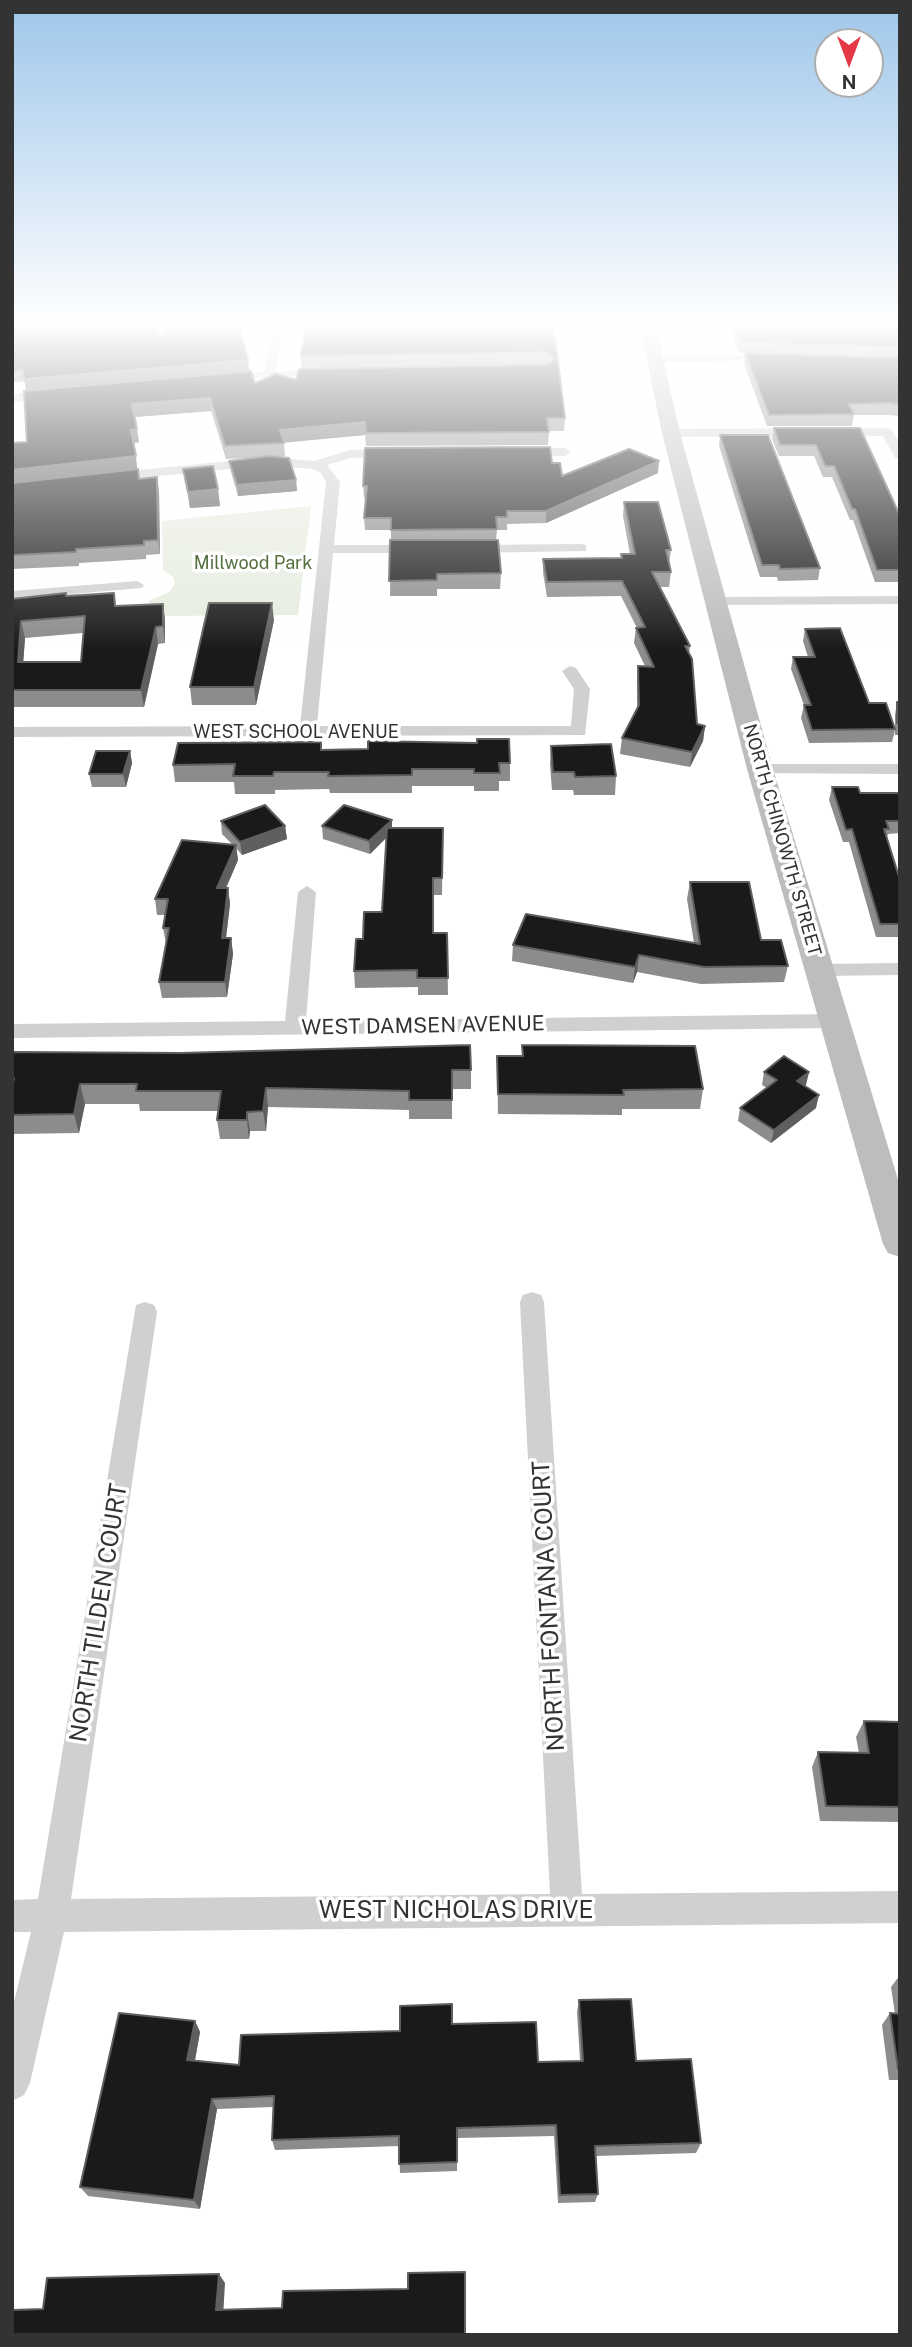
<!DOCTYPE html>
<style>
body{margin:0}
#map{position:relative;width:912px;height:2347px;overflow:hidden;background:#fff;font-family:"Public Sans",sans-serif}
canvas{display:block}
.frame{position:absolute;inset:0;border:14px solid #333;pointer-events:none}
.north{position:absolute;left:814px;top:28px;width:70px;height:70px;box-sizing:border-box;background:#fff;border:2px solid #adadad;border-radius:50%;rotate:180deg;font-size:19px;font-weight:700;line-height:28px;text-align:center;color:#333}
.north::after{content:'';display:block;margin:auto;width:24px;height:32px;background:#e63946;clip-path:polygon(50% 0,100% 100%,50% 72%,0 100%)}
</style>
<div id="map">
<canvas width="912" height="2347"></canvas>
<div class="frame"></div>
<div class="north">N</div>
</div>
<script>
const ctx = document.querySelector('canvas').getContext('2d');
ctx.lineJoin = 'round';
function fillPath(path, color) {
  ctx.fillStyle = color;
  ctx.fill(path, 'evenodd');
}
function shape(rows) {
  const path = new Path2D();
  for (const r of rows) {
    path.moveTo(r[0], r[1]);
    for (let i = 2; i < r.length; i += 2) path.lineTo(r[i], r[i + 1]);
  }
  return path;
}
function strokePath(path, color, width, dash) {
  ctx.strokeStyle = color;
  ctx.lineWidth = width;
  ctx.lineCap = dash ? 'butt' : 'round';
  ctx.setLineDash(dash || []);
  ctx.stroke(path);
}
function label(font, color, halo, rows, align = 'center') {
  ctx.font = font + ' "Public Sans",sans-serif';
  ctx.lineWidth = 7;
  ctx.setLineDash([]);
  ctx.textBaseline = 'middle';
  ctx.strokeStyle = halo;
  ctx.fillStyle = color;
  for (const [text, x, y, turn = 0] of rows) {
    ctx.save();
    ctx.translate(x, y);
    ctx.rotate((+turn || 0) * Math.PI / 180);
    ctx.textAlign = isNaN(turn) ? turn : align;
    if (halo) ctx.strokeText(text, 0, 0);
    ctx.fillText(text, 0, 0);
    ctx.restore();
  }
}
fillPath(shape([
 [311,506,298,615,155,616,149,601,169,592,175,583,173,577,163,570,162,521]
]), '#e6ecdf');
strokePath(shape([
 [848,322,900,328]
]), '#cfe2ee', 4.5);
fillPath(shape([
 [36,322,75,322,69,325,12,330,12,324,36,322],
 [274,322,285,322,276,372,327,368,333,372,331,374,221,380,221,376,225,374,264,372,274,322],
 [774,355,780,358,778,360,652,362,646,359,652,356,774,355],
 [54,390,58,391,58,397,12,402,12,394,54,390],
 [887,428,891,429,900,443,900,459,895,458,883,436,671,437,665,433,671,429,887,428],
 [519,448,565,448,571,452,565,456,514,455,514,449,519,448],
 [350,450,394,449,400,453,394,457,351,458,327,465,340,482,334,545,421,545,428,549,421,553,333,553,317,726,571,726,574,689,562,671,570,666,576,668,590,689,585,735,12,737,12,727,300,726,326,482,321,473,312,469,270,465,109,481,102,477,109,473,270,457,314,461,350,450],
 [581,544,586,545,586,551,469,553,462,549,469,545,581,544],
 [137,581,144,585,142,588,12,599,12,591,137,581],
 [900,596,900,604,715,605,708,601,715,597,900,596],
 [760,764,900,764,900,774,754,773,751,769,760,764],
 [307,886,316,892,306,1021,833,1014,843,1021,833,1028,12,1038,12,1024,285,1021,298,892,307,886],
 [900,963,900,975,821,976,811,970,821,964,900,963],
 [532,1292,541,1295,544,1302,582,1894,900,1891,900,1923,64,1932,30,2083,24,2095,12,2101,12,2010,31,1932,12,1932,12,1900,38,1899,136,1305,145,1302,154,1305,157,1312,71,1899,550,1894,520,1302,523,1295,532,1292]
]), '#d0d0d0');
fillPath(shape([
 [639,322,655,322,680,433,773,769,900,1186,900,1257,888,1253,883,1244,747,769,662,433,639,322]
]), '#bdbdbd');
fillPath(shape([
 [304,322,553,322,565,418,564,431,549,431,548,445,366,446,365,435,284,442,285,456,271,457,296,480,297,491,238,496,231,472,229,461,264,457,226,459,211,411,135,417,139,442,133,443,139,479,159,491,160,554,146,555,146,559,79,563,79,566,12,569,12,443,27,442,255,383,547,365,302,368,301,356,306,329],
 [734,324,866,329,900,328,900,416,889,415,854,415,852,426,767,426,744,364,745,353,797,355,739,353,732,334],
 [12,327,162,337,248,360,249,371,12,382],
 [774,428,860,428,900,516,900,582,875,582,853,520,850,520,832,477,823,477,814,456,779,456,772,439],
 [720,435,820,568,818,580,778,581,777,577,760,577,719,446],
 [552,463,562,476,658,473,546,523,507,524,507,530,497,530,496,540,501,573,500,589,437,589,437,596,390,596,391,530,365,530,364,518,366,498,364,498,363,486],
 [183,469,218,489,220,506,190,508],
 [624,502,671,550,669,564,671,572,669,587,659,587,690,646,689,654,697,724,705,726,703,741,690,767,620,754,622,738,637,709,637,681,638,666,645,666,634,643,636,628,637,628,621,596,547,597,543,573,543,559,621,558,621,554,630,554,623,516],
 [66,593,67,596,114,593,116,606,163,604,165,620,165,643,158,644,144,707,12,707,12,599],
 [83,633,81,662,23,662,25,638],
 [274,620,256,705,192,705,190,687],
 [805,629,869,703,895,728,895,715,897,702,900,702,900,735,895,735,895,730,892,742,809,743,801,718,804,705,791,669,793,657,808,657,803,641],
 [551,746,616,776,615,795,574,795,573,790,552,790,550,765],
 [322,750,510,763,510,781,499,781,499,791,474,791,474,786,412,786,412,793,330,793,329,789,275,790,275,794,235,794,234,782,175,782,173,765],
 [130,751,132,763,126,787,92,787,89,774],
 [832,787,860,793,900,793,900,833,888,834,887,837,900,880,900,937,876,937,849,842,843,842,829,800],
 [392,820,392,828,443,828,442,895,433,895,433,933,447,933,448,995,418,995,418,987,355,988,354,971,363,939,382,912,386,838,370,854,323,839,322,826],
 [221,821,285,826,287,839,242,855,236,848,238,860,226,888,228,888,230,904,226,938,231,938,233,954,227,997,162,998,159,982,166,943,163,928,165,915,157,915,155,899,233,845,222,834],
 [690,882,761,940,788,966,784,982,701,984,637,972,633,983,512,961,513,945,694,943,687,899],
 [522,1045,703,1089,700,1109,622,1109,622,1115,498,1114,497,1056,522,1056],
 [12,1052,471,1070,471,1089,452,1089,452,1119,409,1119,409,1110,268,1107,266,1131,250,1131,249,1139,220,1139,217,1120,218,1111,140,1111,139,1104,85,1104,79,1133,12,1134],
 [764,1072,809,1072,805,1086,816,1108,771,1143,738,1121,740,1108,767,1088,762,1085],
 [864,1721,900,1722,900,1822,820,1821,812,1767,818,1752,859,1753,856,1737],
 [900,1975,900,2080,889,2080,882,2025,890,2013,895,2014,891,1987],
 [579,2000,636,2061,701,2143,696,2153,596,2156,598,2194,595,2202,558,2203,554,2136,457,2138,457,2171,400,2173,399,2146,275,2150,272,2140,273,2107,217,2109,200,2209,88,2196,80,2187,195,2021,200,2032,195,2060,239,2065,400,2031,452,2024,538,2062,580,2061,577,2012]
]), '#8c8c8c');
fillPath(shape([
 [248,360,249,371,26,390,24,379],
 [210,398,211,411,134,417,132,404],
 [365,422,365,435,281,443,280,430],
 [137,429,139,442,133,443,131,430],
 [136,456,137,469,12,483,12,470],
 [659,461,658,473,546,523,546,511],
 [157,477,159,491,160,554,158,540],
 [296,480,297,491,238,496,237,485],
 [218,489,220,506,190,508,188,492],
 [272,603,274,620,256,705,254,687],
 [163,604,165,620,165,643,163,626],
 [21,621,25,638,22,680,18,662],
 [156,627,158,644,144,707,141,690],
 [705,726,703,741,690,767,692,752],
 [130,751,132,763,126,787,123,774],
 [392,820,392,832,370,854,369,841],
 [285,826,287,839,242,855,240,842],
 [236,845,238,860,219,904,217,888],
 [228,888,230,904,224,954,222,938],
 [231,938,233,954,227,997,225,982],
 [639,955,637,972,633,983,635,967],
 [809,1072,806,1085,794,1094,797,1081],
 [80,1084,85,1104,79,1133,74,1114],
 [266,1088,268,1107,266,1131,263,1111],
 [819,1095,816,1108,771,1143,774,1130],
 [247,1112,250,1131,249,1139,247,1120],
 [195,2021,200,2032,193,2071,187,2060],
 [212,2099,217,2109,200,2209,194,2200],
 [219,2274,225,2283,223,2318,216,2310]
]), '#5f5f5f');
const building = shape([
 [51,322,150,322,162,337,168,322,238,322,248,360,24,379,23,370,12,371,12,327,26,327,26,325,51,322],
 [307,322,553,322,565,418,547,418,549,432,366,433,365,422,280,430,284,443,225,446,210,398,132,404,137,429,131,430,136,456,12,470,12,443,27,442,24,391,251,371,255,383,276,374,296,380,299,369,547,365,555,359,546,352,301,356,307,322],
 [864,323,866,329,900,328,900,347,741,342,734,324,864,323],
 [745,353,900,358,900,405,891,403,849,404,854,414,769,415,745,353],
 [774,428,860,428,900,516,900,570,877,570,855,509,852,509,834,466,825,466,816,445,780,445,774,428],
 [720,435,768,435,820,568,780,569,779,565,762,565,720,435],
 [550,447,552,463,560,463,562,476,629,449,659,461,546,511,507,511,507,517,496,517,497,529,391,530,391,518,364,518,367,486,363,486,365,448,550,447],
 [269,456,289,458,296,480,237,485,229,461,269,456],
 [213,466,218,489,188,492,183,469,213,466],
 [138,469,139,479,157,477,158,540,144,541,144,545,76,549,76,552,12,555,12,483,138,469],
 [624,502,658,502,671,550,666,550,671,572,652,572,690,646,685,646,692,659,697,724,705,726,692,752,622,738,639,705,638,666,654,667,636,628,645,627,622,581,547,582,543,559,622,558,621,554,635,554,624,502],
 [390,540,498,540,501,573,437,574,437,580,389,581,390,540],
 [66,593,66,596,114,593,115,606,163,604,163,626,156,627,141,690,12,690,12,599,66,593],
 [85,616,81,662,18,662,21,621,85,616],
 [209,603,272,603,254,687,190,687,209,603],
 [840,628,869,703,886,703,895,729,812,730,804,705,811,705,793,657,815,657,805,629,840,628],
 [897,702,900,702,900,723,897,723,897,702],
 [477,739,509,739,510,763,499,763,500,773,474,773,474,769,412,769,412,775,328,776,329,772,274,772,273,776,233,776,235,764,173,765,178,743,321,742,321,750,368,749,368,741,477,743,477,739],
 [611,744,616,776,575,777,574,772,553,772,551,746,611,744],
 [96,751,130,751,123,774,89,774,96,751],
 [832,787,858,787,860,793,900,793,900,821,886,821,889,829,884,829,900,880,900,924,880,924,852,829,846,830,832,787],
 [265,805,285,826,240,842,221,821,265,805],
 [344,805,392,820,369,841,322,826,344,805],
 [387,828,443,828,442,878,433,878,433,933,447,933,448,978,417,978,417,970,354,971,356,939,363,939,364,912,382,912,387,828],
 [182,840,236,845,217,888,228,888,222,938,231,938,225,982,159,982,169,928,163,928,168,899,155,899,182,840],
 [690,882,749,882,761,940,781,940,788,966,704,967,639,955,635,967,513,945,526,914,700,944,690,882],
 [470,1045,471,1070,452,1070,452,1100,409,1100,409,1091,266,1088,263,1111,247,1112,247,1120,217,1120,221,1091,136,1091,137,1084,80,1084,74,1114,12,1115,12,1087,14,1078,12,1079,12,1052,181,1053,470,1045],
 [522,1045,695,1046,703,1089,623,1090,624,1095,498,1094,497,1056,523,1056,522,1045],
 [784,1056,809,1072,797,1081,819,1095,774,1130,740,1108,777,1080,764,1072,784,1056],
 [864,1721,900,1722,900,1807,826,1806,818,1752,869,1753,864,1721],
 [631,1999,636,2061,691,2059,701,2143,595,2146,598,2194,560,2195,556,2125,457,2128,457,2162,399,2164,399,2136,272,2140,274,2096,212,2099,194,2200,80,2187,119,2013,195,2021,187,2060,239,2065,241,2035,400,2031,400,2006,452,2004,452,2024,536,2022,538,2062,583,2061,579,2000,631,1999],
 [890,2013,900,2014,900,2069,898,2069,890,2013],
 [465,2272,465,2335,12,2335,12,2310,43,2309,47,2278,219,2274,216,2310,282,2308,283,2291,408,2289,408,2273,465,2272]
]);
fillPath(building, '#1a1a1a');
strokePath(building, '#5f5f5f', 2);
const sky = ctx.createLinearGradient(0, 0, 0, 650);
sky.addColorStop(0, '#9ec6ea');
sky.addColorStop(0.5, '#fff');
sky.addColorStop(1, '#ffffff00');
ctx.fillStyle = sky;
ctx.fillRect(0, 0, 912, 650);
label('18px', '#56703f', '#fff', [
 ["Millwood Park",253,563]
]);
label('18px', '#333', '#fff', [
 ["WEST SCHOOL AVENUE",296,732],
 ["NORTH CHINOWTH STREET",782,840,74]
]);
label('21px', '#333', '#fff', [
 ["WEST DAMSEN AVENUE",423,1026,-1]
]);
label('24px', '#333', '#fff', [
 ["NORTH FONTANA COURT",549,1606,-93],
 ["NORTH TILDEN COURT",99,1613,-81],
 ["WEST NICHOLAS DRIVE",456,1911]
]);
</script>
